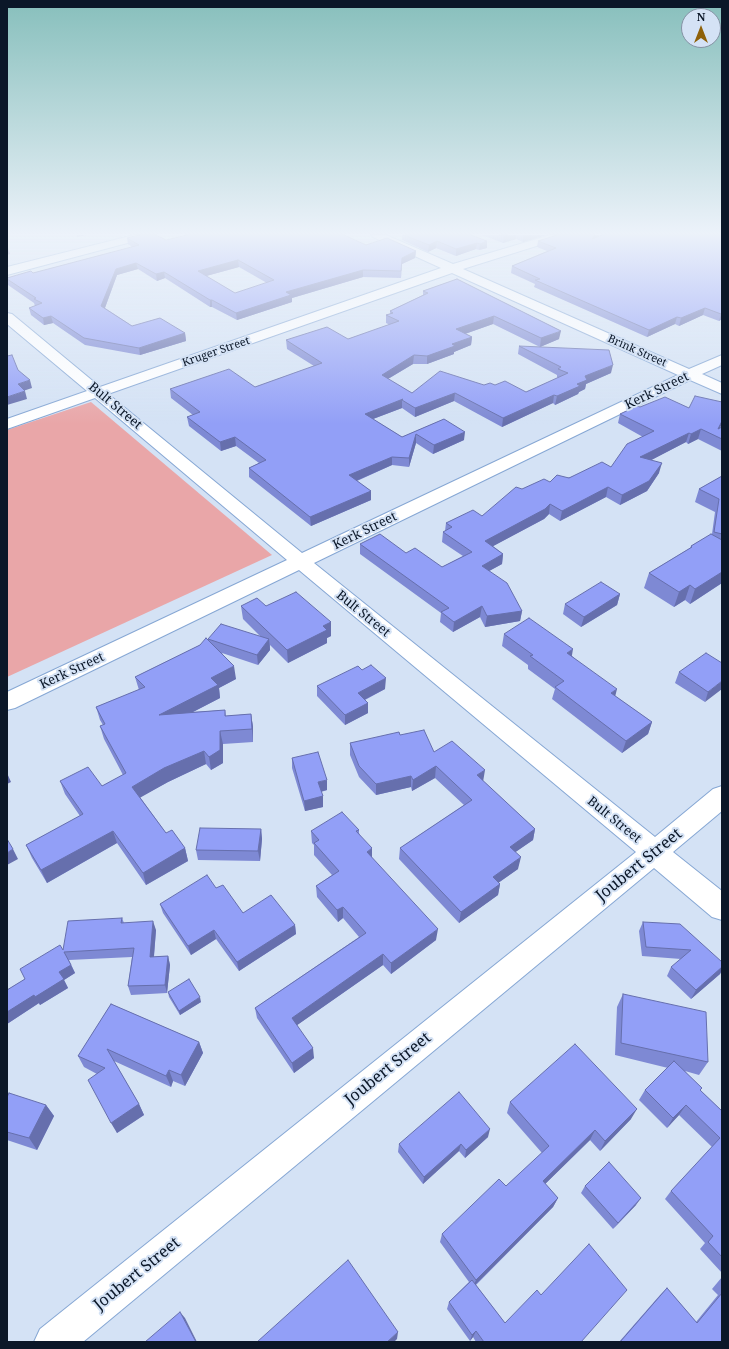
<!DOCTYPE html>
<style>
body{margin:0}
#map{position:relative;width:729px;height:1349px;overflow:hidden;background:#d4e2f5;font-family:"Noto Serif",serif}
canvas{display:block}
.frame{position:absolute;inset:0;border:8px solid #0b1728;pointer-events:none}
.north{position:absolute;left:681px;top:8px;width:40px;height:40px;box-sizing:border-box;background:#d4e2f5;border:1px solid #8491a3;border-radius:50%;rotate:0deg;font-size:11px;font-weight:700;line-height:16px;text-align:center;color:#0b1728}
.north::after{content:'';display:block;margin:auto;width:14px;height:18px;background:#8e6109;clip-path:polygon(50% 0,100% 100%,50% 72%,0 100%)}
</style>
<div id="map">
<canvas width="729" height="1349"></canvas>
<div class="frame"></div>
<div class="north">N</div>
</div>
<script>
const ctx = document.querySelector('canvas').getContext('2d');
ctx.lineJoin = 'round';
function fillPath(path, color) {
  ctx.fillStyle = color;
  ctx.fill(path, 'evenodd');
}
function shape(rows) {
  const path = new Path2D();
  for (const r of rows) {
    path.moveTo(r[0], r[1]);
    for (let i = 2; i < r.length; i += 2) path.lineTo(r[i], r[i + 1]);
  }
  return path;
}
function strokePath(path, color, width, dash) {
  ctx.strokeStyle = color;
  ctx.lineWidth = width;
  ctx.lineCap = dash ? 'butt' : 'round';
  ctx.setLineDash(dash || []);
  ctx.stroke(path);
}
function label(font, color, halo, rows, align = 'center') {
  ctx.font = font + ' "Noto Serif",serif';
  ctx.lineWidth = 4;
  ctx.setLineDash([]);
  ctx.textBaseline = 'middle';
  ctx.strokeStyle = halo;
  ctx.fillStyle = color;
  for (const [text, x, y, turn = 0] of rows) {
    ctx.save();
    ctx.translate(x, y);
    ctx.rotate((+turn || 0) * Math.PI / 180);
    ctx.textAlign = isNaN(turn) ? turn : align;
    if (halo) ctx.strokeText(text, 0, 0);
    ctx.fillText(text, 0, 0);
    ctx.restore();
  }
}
fillPath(shape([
 [91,402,272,555,7,677,7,430]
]), '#e9a6a8');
const minor = shape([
 [134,235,152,235,150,237,7,275,7,267,134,235],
 [371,235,386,235,453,264,550,235,567,235,565,237,463,269,689,369,722,355,722,365,702,374,722,383,722,394,690,380,314,563,655,837,713,789,722,786,722,811,673,852,722,891,722,920,712,917,654,868,83,1342,34,1342,40,1329,636,852,299,570,15,708,7,710,7,692,287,560,95,398,7,429,7,419,87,391,7,324,7,313,12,314,100,387,441,268,373,237,371,235],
 [452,273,678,375,302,553,108,394,452,273]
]);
strokePath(minor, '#86a7d4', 2);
fillPath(minor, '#fff');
fillPath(shape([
 [402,235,471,235,487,248,479,250,476,249,456,256,436,248,428,252,402,240],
 [482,235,546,235,523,242,516,239,503,243],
 [722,235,722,319,719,321,703,315,679,326,675,324,647,337,534,287,535,284,511,273,512,266,547,251,537,247,538,241,598,236],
 [127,238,166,240,366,245,416,251,415,258,402,264,401,278,363,277,292,298,292,302,237,320,212,307,210,307,165,278,157,281,138,269,117,275,105,308,132,326,185,333,186,341,140,355,85,345,53,323,44,325,31,315,29,308,35,306,34,303,8,285,7,278,33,273,132,247,128,244],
 [239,267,267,283,235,293,206,276],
 [457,279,559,339,540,347,493,324,465,334,472,337,471,345,454,352,454,354,427,364,413,364,388,379,412,393,484,385,495,385,526,392,558,378,557,377,557,375,518,354,519,346,611,373,586,384,585,389,579,392,578,394,555,405,553,403,502,427,454,401,415,417,402,408,373,419,402,437,444,419,464,440,433,454,416,443,409,467,392,465,357,481,371,491,371,500,311,526,249,477,249,468,259,463,236,446,221,451,189,426,187,417,193,415,171,398,170,389,255,387,314,366,287,349,286,340,348,339,390,325,386,323,386,315,390,314,390,311,423,295,423,291],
 [722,402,722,423,720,428,722,427,722,451,698,439,688,444,686,442,651,460,659,473,647,491,620,505,606,497,560,521,549,514,544,519,493,546,503,554,502,564,489,571,522,611,520,621,485,627,480,617,453,632,440,622,441,613,360,554,360,544,406,553,442,567,463,556,442,542,443,532,445,531,446,523,482,516,522,489,611,467,643,437,618,423,620,414,640,407,689,408],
 [722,476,722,583,690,604,685,600,674,607,644,588,649,573,690,548,691,546,712,534,715,512,695,502,699,489],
 [620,594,617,605,581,627,563,614,565,604],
 [241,606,266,606,331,622,331,636,327,638,327,643,288,663,270,645,270,650,258,665,222,653,236,679,219,688,220,698,193,712,225,710,226,716,251,714,253,727,253,742,223,744,223,763,211,770,206,764,168,782,140,797,166,833,185,848,188,861,146,885,117,843,47,883,32,858,26,845,80,816,65,794,60,781,102,786,123,775,104,739,100,726,103,725,100,720,96,707,139,690,135,677,200,645,208,640,208,639,261,637,243,619],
 [504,634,572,656,615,696,652,722,648,734,622,753,552,699,555,689,528,669,528,665,502,646],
 [722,663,705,702,675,683,679,672],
 [362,670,385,689,365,700,368,703,368,713,345,725,317,696,317,686],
 [400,735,434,752,483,781,535,829,533,840,515,852,518,869,498,883,500,884,498,895,459,923,399,859,400,848,464,805,435,778,412,791,411,787,376,795,359,777,350,755,350,743],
 [292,758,327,790,321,792,323,796,323,807,305,811,292,768],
 [261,829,262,839,260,861,198,860,196,850],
 [359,830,359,833,372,858,436,940,391,974,383,965,297,1025,314,1058,294,1073,257,1018,255,1008,359,937,343,918,338,922,317,897,316,886,332,875,314,855,314,845,312,843,311,831],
 [216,888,243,913,295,925,296,934,239,971,216,939,191,955,163,913,160,904],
 [122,918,124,923,156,930,154,957,168,956,170,965,167,993,131,995,128,986,132,957,69,960,75,973,64,980,68,988,40,1005,39,1003,7,1024,7,990,25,979,63,950],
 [643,922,722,962,722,970,720,974,691,999,667,976,671,967,681,959,642,956,639,931],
 [168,992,201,1002,180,1015,169,997],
 [623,994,708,1062,699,1075,685,1071,701,1091,722,1111,722,1273,700,1249,705,1243,665,1199,671,1191,712,1147,679,1115,667,1128,639,1100,645,1090,668,1068,615,1055,617,1007],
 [111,1004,199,1042,203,1053,185,1086,173,1081,171,1087,114,1061,139,1104,144,1115,117,1133,97,1074,84,1067,78,1056],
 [7,1097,46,1105,54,1116,37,1150,7,1140],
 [510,1102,631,1119,600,1151,590,1140,545,1184,558,1198,553,1207,476,1285,505,1323,581,1342,476,1342,473,1337,470,1341,447,1309,449,1302,469,1282,440,1242,442,1234,506,1186,542,1153,507,1113],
 [488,1137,465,1158,459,1151,423,1184,398,1152,399,1144],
 [585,1186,636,1205,613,1229,581,1193],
 [722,1277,722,1342,619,1342,660,1295,667,1288,696,1322,718,1295,712,1289]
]), '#7e89d4');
fillPath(shape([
 [77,235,87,235,77,237],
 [509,235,516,235,516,239,503,243,504,236],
 [523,235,546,235,523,242],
 [595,235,600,235,591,245,592,239],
 [437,241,436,248,428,252,429,245],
 [487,241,487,248,479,250,480,244],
 [477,243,476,249,456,256,456,249],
 [7,248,8,248,10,254,7,255],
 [416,251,415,258,402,264,401,278,402,258],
 [238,260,239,267,199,278,198,271],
 [136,263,138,269,117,275,103,313,101,306,116,269],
 [363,270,363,277,292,298,292,302,237,320,236,313,286,292],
 [164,272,165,278,157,281,156,274],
 [210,300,212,300,212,307,210,307],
 [705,308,703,315,679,326,681,318],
 [722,313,722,319,719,321,721,314],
 [51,316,53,323,44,325,43,318],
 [494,316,493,324,456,337,456,329],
 [677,317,675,324,647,337,649,330],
 [561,331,559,339,540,347,541,338],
 [185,333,186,341,140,355,139,348],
 [472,337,471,345,454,352,454,354,427,364,427,356,452,344],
 [414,355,413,364,381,383,382,375],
 [613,365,611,373,586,384,585,389,579,392,578,394,555,405,557,396,577,384,585,376],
 [30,380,32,388,20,392,18,384],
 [25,391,27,399,7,405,7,397],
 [455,393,454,401,415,417,415,408],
 [554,395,553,403,502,427,503,418],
 [403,399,402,400,402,408,365,422,365,414],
 [722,421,722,423,716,438,718,429],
 [701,429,698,439,688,444,691,434],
 [465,432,464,440,433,454,434,445],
 [689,433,686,442,638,467,640,457],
 [416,434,416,443,409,467,409,458],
 [235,437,236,446,221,451,220,442],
 [392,457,392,465,349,484,349,475],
 [662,463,659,473,647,491,620,505,622,495],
 [608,487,606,497,560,521,562,511],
 [371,491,371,500,311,526,310,517],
 [550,504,549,514,544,519,484,551,485,541],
 [503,554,502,564,480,576,482,566],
 [722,572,722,583,690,604,695,589],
 [690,585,685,600,674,607,679,592],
 [620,594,617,605,581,627,584,617],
 [482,606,480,617,453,632,454,622],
 [522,611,520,621,485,627,487,616],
 [331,622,331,636,327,638,327,643,288,663,287,650,323,626],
 [269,639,270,650,258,665,257,655],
 [573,649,571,661,567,653],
 [234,666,236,679,219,688,220,698,162,728,159,715,211,678],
 [386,678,385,689,358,703,358,693],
 [722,681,722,689,705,702,708,692],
 [617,689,614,701,611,693],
 [368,703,368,713,345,725,345,715],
 [251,714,253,727,253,742,252,729],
 [652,722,648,734,622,753,626,741],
 [220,731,223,744,223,763,211,770,209,757],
 [204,751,206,764,168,782,136,800,132,787,164,768],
 [436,766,435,778,412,791,413,780],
 [485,770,483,782,477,775],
 [7,773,11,782,7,784],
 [411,776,411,787,376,795,376,784],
 [327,780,327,790,319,792,318,782],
 [323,796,323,807,305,811,304,801],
 [261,829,262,839,260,861,258,851],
 [535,829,533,840,507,858,510,847],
 [113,831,117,843,47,883,41,870],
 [185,848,188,861,146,885,143,873],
 [372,848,372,860,367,852],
 [13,849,18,859,7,865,7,853],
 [521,857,518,869,491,888,493,877],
 [500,884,498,895,459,923,461,912],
 [343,907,343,918,338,922,337,910],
 [153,921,156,930,153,966,150,957],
 [295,925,296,934,239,971,237,962],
 [438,929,436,940,391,974,391,963],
 [214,930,216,939,191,955,188,946],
 [383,954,383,965,293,1028,292,1018],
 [168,956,170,965,167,993,165,985],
 [71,965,75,973,64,980,68,988,40,1005,39,1003,7,1024,7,1012,59,972],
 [722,967,722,970,720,974,691,999,696,990],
 [200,997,201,1002,180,1015,179,1011],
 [199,1042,203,1053,185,1086,181,1075],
 [313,1048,314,1058,294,1073,292,1063],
 [169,1070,173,1081,171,1087,166,1076],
 [139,1104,144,1115,117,1133,111,1123],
 [46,1105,54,1116,37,1150,29,1138],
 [686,1105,679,1115,667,1128,673,1118],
 [637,1109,631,1119,600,1151,605,1141],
 [490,1129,488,1137,465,1158,466,1150],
 [595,1130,590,1140,539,1190,543,1181],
 [461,1144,459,1151,423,1184,424,1177],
 [558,1198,553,1207,473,1287,476,1280],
 [641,1198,636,1205,613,1229,618,1223],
 [180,1312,185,1318,197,1342,196,1342],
 [476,1331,473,1337,470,1341,472,1335],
 [398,1332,397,1339,394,1342,387,1342]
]), '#666fad');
const building = shape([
 [139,235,156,235,166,240,187,235,344,235,366,245,387,238,416,251,402,258,401,271,363,270,286,292,291,295,236,313,212,300,210,300,164,272,156,274,136,263,116,269,101,306,132,326,160,318,185,333,139,348,84,338,51,316,43,318,29,308,42,303,34,299,36,298,7,279,7,278,31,271,33,273,139,245,127,238,139,235],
 [238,260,274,280,235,293,198,271,238,260],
 [404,235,471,235,487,241,480,244,477,243,456,249,437,241,429,245,404,235],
 [500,235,509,235,504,236,500,235],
 [557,235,595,235,592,239,602,235,722,235,722,313,721,314,705,308,681,318,677,317,649,330,535,280,540,279,512,266,556,248,538,241,557,235],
 [457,279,561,331,541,338,494,316,456,329,472,337,452,344,455,346,427,356,414,355,382,375,412,393,440,371,484,385,490,383,495,385,505,381,526,392,568,373,558,369,561,367,519,346,609,350,613,365,585,376,587,380,577,384,580,386,557,396,554,395,503,418,455,393,415,408,402,400,403,399,365,414,402,437,444,419,465,432,434,445,416,434,409,458,392,457,349,475,371,491,310,517,249,468,266,460,235,437,220,442,187,417,200,412,170,389,229,369,255,387,322,363,286,340,327,327,348,339,399,321,386,315,393,313,390,311,428,293,423,291,457,279],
 [12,355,18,370,30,380,18,384,25,391,7,397,7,356,12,355],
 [695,396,722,402,722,421,718,429,722,427,722,439,701,429,691,434,689,433,640,457,662,463,649,481,622,495,608,487,562,511,550,504,545,509,485,541,503,554,482,566,507,583,522,611,487,616,482,606,454,622,441,612,449,608,360,544,380,534,406,553,415,548,442,567,472,552,443,532,452,527,446,523,473,510,482,516,516,487,522,489,544,479,550,482,557,475,569,478,602,462,611,467,627,444,654,431,620,414,637,406,640,407,665,397,689,408,695,396],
 [722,476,722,534,714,532,719,499,699,489,722,476],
 [711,534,722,540,722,572,695,589,690,585,679,592,649,573,692,547,691,546,711,534],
 [601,582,620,594,584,617,565,604,601,582],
 [296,592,331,622,323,626,327,630,287,650,241,606,257,598,266,606,296,592],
 [529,618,573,649,567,653,617,689,611,693,652,722,626,741,555,687,564,681,530,656,533,655,504,634,529,618],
 [221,624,269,639,257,655,208,639,221,624],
 [206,638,234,666,211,678,218,685,159,715,225,710,225,716,251,714,252,729,220,731,220,750,209,757,204,751,164,768,132,787,166,833,172,830,185,848,143,873,113,831,41,870,26,845,83,814,60,781,88,767,102,786,126,773,100,726,105,724,96,707,145,687,135,677,200,645,206,638],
 [706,653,722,663,722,681,708,692,679,672,706,653],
 [371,665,386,678,358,693,368,703,345,715,317,686,358,666,362,670,371,665],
 [424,730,434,752,452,741,485,770,477,775,535,829,510,847,521,857,493,877,500,884,461,912,400,848,472,800,436,766,413,780,411,776,376,784,359,766,350,743,399,732,400,735,424,730],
 [318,752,327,780,318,782,323,796,304,801,292,758,318,752],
 [342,812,359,830,356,831,372,848,367,852,438,929,391,963,383,954,292,1018,313,1048,292,1063,255,1008,366,933,343,907,337,910,316,886,339,871,314,843,319,840,311,831,342,812],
 [200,828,261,829,258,851,196,850,200,828],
 [7,839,13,849,7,853,7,839],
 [207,875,216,888,223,885,243,913,271,895,295,925,237,962,214,930,188,946,160,904,207,875],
 [122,918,121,923,153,921,150,957,168,956,165,985,128,986,134,948,64,952,71,965,59,972,64,979,35,997,34,995,7,1012,7,990,25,979,20,969,60,945,63,950,68,921,122,918],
 [643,922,680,924,722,962,722,967,696,990,671,967,691,950,646,947,643,922],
 [189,979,200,997,179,1011,168,992,189,979],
 [623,994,706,1012,708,1062,621,1043,623,994],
 [111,1004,199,1042,181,1075,169,1070,166,1076,107,1049,139,1104,111,1123,88,1080,105,1068,78,1056,111,1004],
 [575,1044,637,1109,605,1141,595,1130,543,1181,558,1198,476,1280,442,1234,499,1179,506,1186,549,1146,510,1102,575,1044],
 [674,1061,702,1088,700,1090,722,1111,722,1257,708,1242,713,1236,671,1191,720,1138,686,1105,673,1118,645,1090,674,1061],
 [459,1092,490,1129,466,1150,461,1144,424,1177,399,1144,459,1092],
 [9,1093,46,1105,29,1138,7,1132,7,1097,9,1093],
 [609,1162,641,1198,618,1223,585,1186,609,1162],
 [589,1244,627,1290,581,1342,484,1342,476,1331,472,1335,449,1302,472,1280,505,1323,537,1290,541,1295,589,1244],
 [348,1260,398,1332,387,1342,257,1342,348,1260],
 [667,1288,697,1323,722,1293,722,1342,620,1342,667,1288],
 [180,1312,196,1342,145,1342,180,1312]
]);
fillPath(building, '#929ff7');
strokePath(building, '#666fad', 1);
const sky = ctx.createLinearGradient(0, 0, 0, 424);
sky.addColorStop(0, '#87bfbc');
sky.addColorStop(0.55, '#ecf2fa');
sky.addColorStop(1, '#ecf2fa00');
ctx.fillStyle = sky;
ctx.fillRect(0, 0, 729, 424);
label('11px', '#0b1728', '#d4e2f5', [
 ["Brink Street",637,351,24],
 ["Kruger Street",216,352,-19]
]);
label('13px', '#0b1728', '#d4e2f5', [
 ["Kerk Street",657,391,-26],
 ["Bult Street",115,406,40],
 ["Kerk Street",365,531,-26],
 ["Bult Street",363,614,39],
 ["Kerk Street",72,671,-25],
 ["Bult Street",614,820,39]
]);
label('16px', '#0b1728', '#d4e2f5', [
 ["Joubert Street",639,865,-39],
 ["Joubert Street",388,1069,-39],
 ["Joubert Street",137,1274,-39]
]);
</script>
